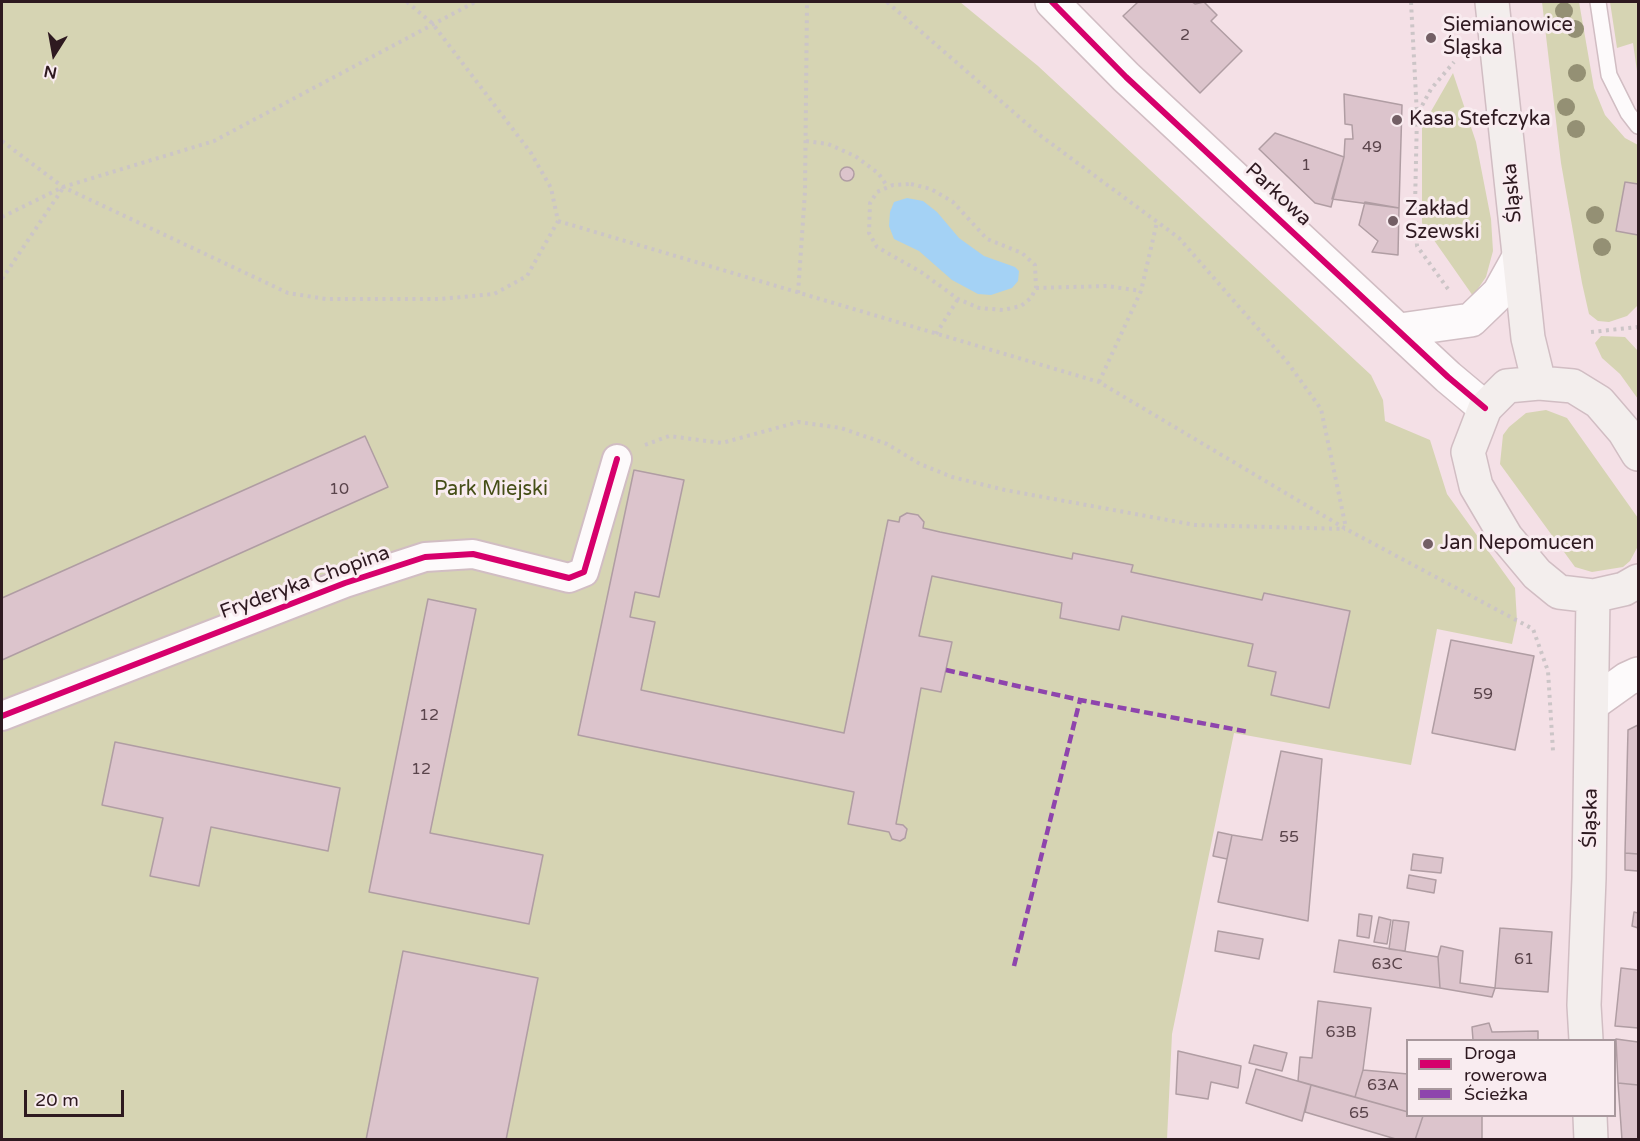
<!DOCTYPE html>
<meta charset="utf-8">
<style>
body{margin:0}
#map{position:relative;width:1640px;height:1141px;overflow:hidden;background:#f4e0e6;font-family:"Varela Round",sans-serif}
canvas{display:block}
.frame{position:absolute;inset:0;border:3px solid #2e1920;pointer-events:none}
.legend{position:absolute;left:1406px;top:1039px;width:210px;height:78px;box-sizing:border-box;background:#f9ecf0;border:2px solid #a8989d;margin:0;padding:8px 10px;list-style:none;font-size:18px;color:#2e1920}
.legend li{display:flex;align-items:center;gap:12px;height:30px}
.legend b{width:30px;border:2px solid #a8989d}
.north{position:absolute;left:24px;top:24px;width:60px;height:60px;-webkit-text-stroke:4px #f9ecf0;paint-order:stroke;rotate:191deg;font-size:16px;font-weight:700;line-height:24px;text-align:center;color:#2e1920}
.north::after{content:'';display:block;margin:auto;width:21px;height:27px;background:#2e1920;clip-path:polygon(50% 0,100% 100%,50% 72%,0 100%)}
.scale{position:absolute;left:24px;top:1090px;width:100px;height:27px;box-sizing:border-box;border:3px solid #2e1920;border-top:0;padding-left:8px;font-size:18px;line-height:21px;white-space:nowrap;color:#2e1920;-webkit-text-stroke:4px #f9ecf0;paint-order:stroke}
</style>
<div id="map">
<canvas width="1640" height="1141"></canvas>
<div class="frame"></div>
<ul class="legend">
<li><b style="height:8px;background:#d6006c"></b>Droga rowerowa</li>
<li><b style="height:8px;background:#8e44ad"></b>Ścieżka</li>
</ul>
<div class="north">N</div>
<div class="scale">20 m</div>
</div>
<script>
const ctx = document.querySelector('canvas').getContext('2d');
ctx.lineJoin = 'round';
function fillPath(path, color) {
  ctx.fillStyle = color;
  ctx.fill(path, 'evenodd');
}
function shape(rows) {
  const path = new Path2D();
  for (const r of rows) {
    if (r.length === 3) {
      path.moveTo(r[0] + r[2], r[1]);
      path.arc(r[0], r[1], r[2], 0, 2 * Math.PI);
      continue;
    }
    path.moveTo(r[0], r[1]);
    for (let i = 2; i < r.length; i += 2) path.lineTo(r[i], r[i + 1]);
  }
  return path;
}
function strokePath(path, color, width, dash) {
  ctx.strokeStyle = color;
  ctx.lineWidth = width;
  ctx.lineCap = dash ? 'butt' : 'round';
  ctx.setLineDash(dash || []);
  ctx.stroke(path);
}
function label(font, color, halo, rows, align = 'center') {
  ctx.font = font + ' "Varela Round",sans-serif';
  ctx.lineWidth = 6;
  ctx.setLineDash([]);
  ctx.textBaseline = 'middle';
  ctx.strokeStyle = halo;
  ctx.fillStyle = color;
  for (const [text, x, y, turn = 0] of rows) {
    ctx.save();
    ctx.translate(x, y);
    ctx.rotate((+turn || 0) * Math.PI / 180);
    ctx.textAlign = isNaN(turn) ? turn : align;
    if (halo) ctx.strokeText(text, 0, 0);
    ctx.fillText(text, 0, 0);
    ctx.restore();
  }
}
fillPath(shape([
 [2,2,960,2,1038,66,1371,375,1383,400,1385,421,1430,440,1447,494,1515,588,1517,621,1512,644,1437,629,1411,765,1234,733,1172,1034,1167,1139,2,1140],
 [1542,2,1579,2,1594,88,1605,115,1625,138,1638,145,1638,305,1627,316,1609,322,1598,321,1589,314,1582,283,1561,163],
 [1610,2,1638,2,1638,78,1633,43,1617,48],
 [1453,73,1476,142,1491,219,1493,251,1486,277,1473,296,1422,223,1422,127],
 [1601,336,1625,337,1638,351,1638,399,1620,374,1602,358,1595,343],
 [1546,410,1567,418,1638,518,1638,546,1630,561,1623,567,1592,572,1575,567,1500,464,1503,435,1509,427,1526,413]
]), '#d6d4b3');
fillPath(shape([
 [907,198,923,201,937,212,959,238,984,256,1015,267,1019,271,1018,281,1012,288,991,295,978,294,952,280,919,251,894,239,889,226,890,212,894,202]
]), '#a4d2f5');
const building = shape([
 [1138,2,1192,2,1195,4,1204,2,1217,15,1211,21,1242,51,1200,93,1123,16,1138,2],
 [1344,94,1402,105,1399,208,1332,199,1344,157,1345,139,1353,139,1352,125,1345,124,1344,94],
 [1275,133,1344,157,1331,207,1315,203,1259,149,1275,133],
 [847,174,7],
 [1625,182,1638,184,1638,235,1616,231,1625,182],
 [1365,202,1399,208,1398,255,1372,252,1378,241,1359,225,1365,202],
 [365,436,388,487,2,660,2,598,365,436],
 [634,470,684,480,659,597,635,592,630,617,655,622,641,690,844,733,888,520,899,522,900,517,907,513,918,515,924,522,923,528,940,532,1072,559,1073,553,1133,565,1131,572,1262,600,1264,593,1350,611,1329,708,1271,695,1276,672,1248,666,1253,644,1122,616,1119,630,1060,618,1062,603,932,576,919,636,952,642,941,692,921,688,896,824,903,825,907,829,905,838,900,841,892,839,889,832,848,824,854,792,578,735,634,470],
 [428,599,476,609,430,833,543,855,529,924,369,892,428,599],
 [1451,640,1534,656,1515,750,1432,733,1451,640],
 [1638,725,1638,854,1625,853,1628,730,1638,725],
 [115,742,340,788,328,851,211,827,199,886,150,876,163,818,102,805,115,742],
 [1281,751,1322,759,1308,921,1218,902,1232,835,1262,840,1281,751],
 [1218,832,1232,835,1227,859,1213,856,1218,832],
 [1625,853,1638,854,1638,871,1625,870,1625,853],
 [1413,854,1443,858,1441,873,1411,870,1413,854],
 [1409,875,1436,880,1434,893,1407,888,1409,875],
 [1634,912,1638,913,1638,928,1632,926,1634,912],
 [1359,914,1372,916,1369,938,1357,936,1359,914],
 [1379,917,1391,920,1387,944,1374,942,1379,917],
 [1393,920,1409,922,1405,951,1389,949,1393,920],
 [1500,928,1552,932,1548,992,1495,988,1500,928],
 [1218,931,1263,939,1259,959,1215,951,1218,931],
 [1339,940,1438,957,1440,988,1334,972,1339,940],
 [1441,946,1463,951,1460,983,1495,988,1492,997,1440,988,1438,957,1441,946],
 [403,951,538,978,506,1140,366,1140,403,951],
 [1621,968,1638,970,1638,1028,1615,1026,1621,968],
 [1318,1001,1371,1008,1363,1070,1355,1097,1298,1081,1300,1057,1312,1058,1318,1001],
 [1489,1023,1492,1032,1538,1031,1538,1040,1473,1040,1472,1027,1489,1023],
 [1616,1039,1638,1042,1638,1085,1618,1083,1616,1039],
 [1254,1045,1287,1053,1282,1071,1249,1063,1254,1045],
 [1178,1051,1241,1066,1238,1088,1211,1082,1208,1099,1176,1094,1178,1051],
 [1256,1069,1311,1085,1302,1121,1246,1103,1256,1069],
 [1363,1070,1408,1074,1408,1112,1355,1097,1363,1070],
 [1618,1083,1638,1085,1638,1140,1622,1140,1618,1083],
 [1311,1085,1408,1112,1408,1116,1423,1116,1415,1140,1399,1140,1305,1112,1311,1085],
 [1423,1116,1487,1116,1482,1116,1482,1140,1415,1140,1423,1116]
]);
fillPath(building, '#dcc4cc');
strokePath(building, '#b09da3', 1.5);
const service = shape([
 [1598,2,1609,75,1628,113,1638,126]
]);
const minor = shape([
 [2,716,345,583,425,557,473,554,569,578,584,572,617,459]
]);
const tertiary = shape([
 [1052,2,1126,77,1448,377,1485,408],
 [1400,330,1471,320,1499,293,1519,257],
 [1592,704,1627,679,1638,674]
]);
const secondary = shape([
 [1492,2,1528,338,1539,383],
 [1638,454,1624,431,1599,402,1573,386,1539,383,1507,386,1485,408,1468,452,1476,486,1506,537,1537,574,1559,592,1593,596,1624,589,1638,581],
 [1586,1040,1584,1005,1589,878,1593,596],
 [1590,1116,1591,1140]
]);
strokePath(service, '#d1bdc3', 18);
strokePath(minor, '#d1bdc3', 32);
strokePath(tertiary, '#d1bdc3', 36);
strokePath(secondary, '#d1bdc3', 36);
strokePath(shape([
 [887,2,1041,136,1179,238,1288,363,1321,409,1346,528],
 [1411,2,1417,115],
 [2,141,63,187,288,293,326,299,440,299,494,294,527,276,558,221,551,188,531,153,432,23,407,2],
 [806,141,828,144,855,156,878,173,888,187],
 [911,184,931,189,953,202,987,239,1022,253,1035,265,1036,288,1031,298,1021,306,1003,310,979,308,958,299,921,272,877,247,869,233,870,203,877,192,893,185,911,184],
 [2,217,63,187,214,141,475,2],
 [558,221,1099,382,1346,529,1533,629,1548,671,1553,751],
 [2,279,63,188],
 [1036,288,1107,286,1141,291],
 [1448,289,1417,246,1415,206,1417,115,1431,89,1454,62],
 [798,293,805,192,807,2],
 [1591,332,1638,327],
 [936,334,958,299],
 [1099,382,1141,291,1157,222],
 [645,445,669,436,722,443,798,422,841,428,887,444,920,464,952,477,1005,490,1195,525,1345,529]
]), '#ccc5c7', 4, [3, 4.5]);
strokePath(service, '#fdfafb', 15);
strokePath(minor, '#fdfafb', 28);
strokePath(tertiary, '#fdfafb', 33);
strokePath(secondary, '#f3eeed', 33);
strokePath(shape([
 [946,670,1080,700,1249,732],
 [1014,966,1080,700]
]), '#8e44ad', 4.5, [9, 4.5]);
strokePath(shape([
 [1052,2,1126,77,1448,377,1485,408],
 [2,716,345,583,425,557,473,554,569,578,584,572,617,459]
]), '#d6006c', 6);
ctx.fillStyle = '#949074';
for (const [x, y] of [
 [1564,11],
 [1575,29],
 [1577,73],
 [1566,107],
 [1576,129],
 [1595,215],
 [1602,247]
]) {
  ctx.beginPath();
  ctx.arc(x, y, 9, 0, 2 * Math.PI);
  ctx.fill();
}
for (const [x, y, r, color] of [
 [1431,38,6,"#735f65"],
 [1397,120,6,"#735f65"],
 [1393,221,6,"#735f65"],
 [1428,544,6,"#735f65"]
]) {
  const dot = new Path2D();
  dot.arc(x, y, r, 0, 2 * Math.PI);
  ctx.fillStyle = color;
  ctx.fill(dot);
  strokePath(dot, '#f9ecf0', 2);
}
label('16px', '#5a444b', null, [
 ["2",1185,36],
 ["49",1372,148],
 ["1",1306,166],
 ["10",339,490],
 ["59",1483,695],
 ["12",429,716],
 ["12",421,770],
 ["55",1289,838],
 ["61",1524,960],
 ["63C",1387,965],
 ["63B",1341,1033],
 ["63A",1383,1086],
 ["65",1359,1114]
]);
label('20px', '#2e1920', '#f9ecf0', [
 ["Siemianowice",1443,26],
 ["Śląska",1443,49],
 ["Kasa Stefczyka",1409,120],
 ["Zakład",1405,210],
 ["Szewski",1405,233],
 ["Jan Nepomucen",1440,544]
], 'left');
label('20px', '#2e1920', '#f9ecf0', [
 ["Śląska",1513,193,-95],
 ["Parkowa",1278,195,43],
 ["Fryderyka Chopina",305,583,-20],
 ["Śląska",1591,818,-89]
]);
label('20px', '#454e17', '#f9ecf0', [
 ["Park Miejski",491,490]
]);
</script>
